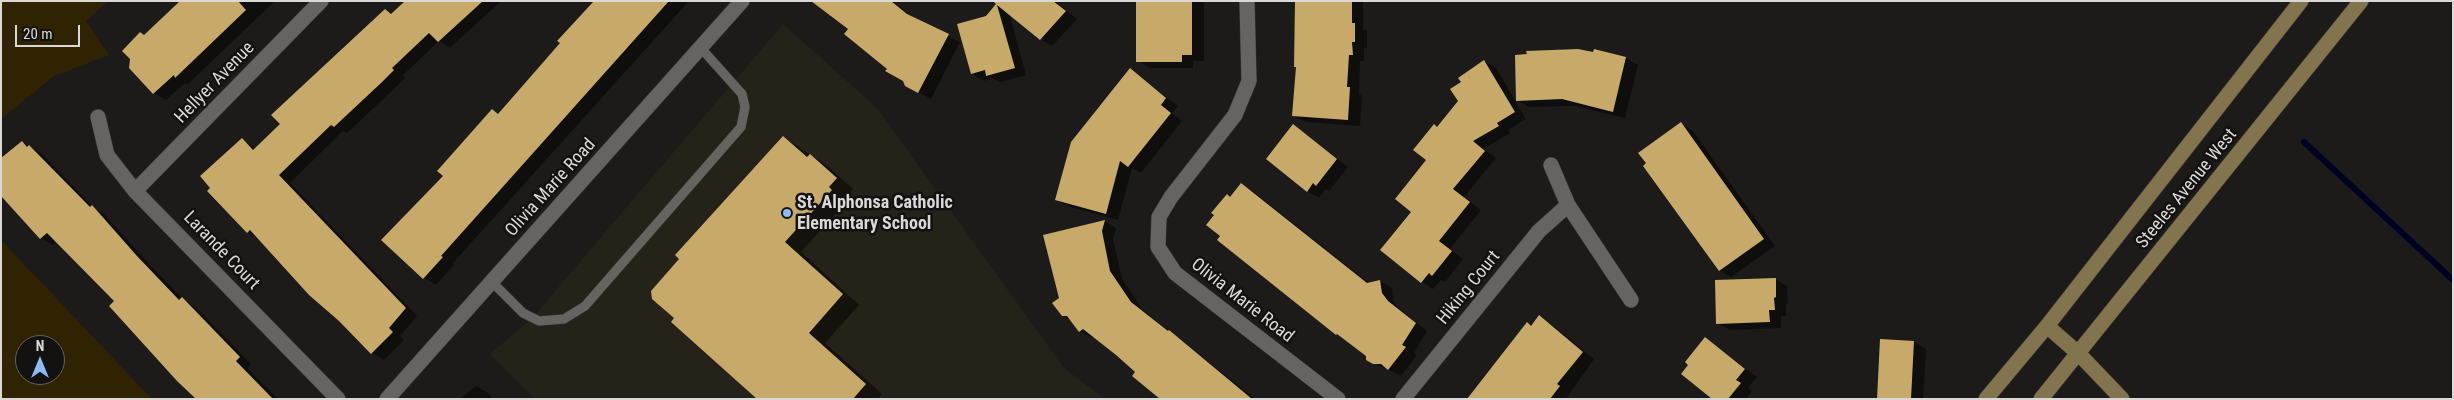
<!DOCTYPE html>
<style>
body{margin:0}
#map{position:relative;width:2454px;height:400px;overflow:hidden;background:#1c1b19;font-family:"Roboto Condensed",sans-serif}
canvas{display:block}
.frame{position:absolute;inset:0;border:2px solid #dad9d8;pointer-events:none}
.north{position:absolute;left:15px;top:335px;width:50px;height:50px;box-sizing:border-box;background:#131210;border:1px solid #636260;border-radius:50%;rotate:0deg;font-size:14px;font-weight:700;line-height:20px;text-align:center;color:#dad9d8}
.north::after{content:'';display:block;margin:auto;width:18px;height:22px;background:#8bbafc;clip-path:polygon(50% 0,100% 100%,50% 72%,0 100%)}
.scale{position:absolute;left:15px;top:25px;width:65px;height:22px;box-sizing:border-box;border:2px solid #dad9d8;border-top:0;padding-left:6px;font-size:15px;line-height:18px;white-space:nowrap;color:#dad9d8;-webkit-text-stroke:4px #131210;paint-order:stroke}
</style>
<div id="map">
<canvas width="2454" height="400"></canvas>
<div class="frame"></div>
<div class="north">N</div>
<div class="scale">20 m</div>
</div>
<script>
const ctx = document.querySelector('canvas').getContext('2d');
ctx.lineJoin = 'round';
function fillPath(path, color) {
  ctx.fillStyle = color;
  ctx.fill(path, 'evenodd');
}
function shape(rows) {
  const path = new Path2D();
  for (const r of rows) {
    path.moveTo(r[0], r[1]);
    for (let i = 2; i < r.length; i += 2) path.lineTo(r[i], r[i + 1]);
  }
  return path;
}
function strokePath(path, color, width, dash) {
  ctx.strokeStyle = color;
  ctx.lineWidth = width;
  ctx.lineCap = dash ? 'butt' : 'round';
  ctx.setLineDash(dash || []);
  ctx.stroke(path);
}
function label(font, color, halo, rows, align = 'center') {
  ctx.font = font + ' "Roboto Condensed",sans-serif';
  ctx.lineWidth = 5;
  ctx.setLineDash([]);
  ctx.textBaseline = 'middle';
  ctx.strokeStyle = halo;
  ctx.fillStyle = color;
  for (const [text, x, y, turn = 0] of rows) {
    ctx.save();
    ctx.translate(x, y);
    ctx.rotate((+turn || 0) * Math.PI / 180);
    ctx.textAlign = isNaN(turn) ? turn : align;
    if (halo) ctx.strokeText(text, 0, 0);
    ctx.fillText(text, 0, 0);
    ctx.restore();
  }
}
fillPath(shape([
 [783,24,877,108,1064,368,1105,399,535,399,490,354,532,318]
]), '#25221a');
fillPath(shape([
 [1,1,108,1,86,21,109,55,54,76,1,119],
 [1,240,152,399,1,399],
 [25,345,55,345,55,375,25,375]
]), '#2f2302');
fillPath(shape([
 [182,1,275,1,188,84,185,83,166,100,154,93,131,68,144,36],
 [405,1,501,1,450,48,439,41,403,75,405,78,393,90,347,133,343,131,290,183,417,316,400,336,404,340,384,360,372,353,261,239,248,232,242,140,256,149,282,124,385,10,392,14],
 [602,1,689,1,453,263,454,265,436,285,424,278,383,240,445,176,492,110,499,114],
 [813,1,893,1,916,20,960,42,931,99,906,85,905,81,888,68,850,29],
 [999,1,1055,1,1077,19,1052,46,1040,39,1009,13,1026,75,1000,82,992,78,984,81,972,74,987,17],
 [1136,1,1204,1,1204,61,1193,61,1193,68,1150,68,1138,61],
 [1296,1,1363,1,1363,29,1367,31,1367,48,1364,48,1364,61,1360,61,1359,94,1362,96,1360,126,1306,122,1294,116,1297,67],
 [1626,58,1638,65,1625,118,1575,106,1529,107,1517,100],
 [1484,61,1496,68,1526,119,1508,130,1510,133,1483,149,1496,158,1464,197,1481,210,1450,249,1463,259,1445,282,1441,280,1433,289,1422,282,1412,211,1438,128,1459,101,1462,83],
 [1130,70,1178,106,1172,113,1182,121,1141,173,1132,168,1118,220,1068,206,1056,199],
 [1681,124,1693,131,1775,246,1731,277,1719,270],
 [1293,126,1348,167,1329,191,1326,189,1319,198,1307,191],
 [783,137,826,165,853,189,845,197,848,200,801,252,859,305,825,343,882,394,878,399,759,399],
 [22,142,41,153,95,209,104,214,149,264,184,300,194,306,251,364,247,368,278,399,198,399,115,301,57,241,53,245,41,238,1,195],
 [1242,185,1254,192,1370,284,1380,281,1392,288,1393,301,1400,309,1427,331,1414,353,1417,355,1401,376,1374,363,1367,355,1337,334,1231,198],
 [1105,221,1116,228,1113,239,1122,279,1143,310,1255,399,1164,399,1094,336,1092,338,1080,331,1072,321,1063,315,1060,299],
 [1775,279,1787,286,1788,304,1786,304,1786,316,1781,316,1781,328,1730,330,1718,323],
 [1539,317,1551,324,1594,359,1566,399,1467,399],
 [1705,338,1757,377,1748,388,1752,391,1746,399,1714,399],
 [1881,341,1914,342,1926,349,1923,399,1878,399],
 [476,386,488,393,493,399,460,399]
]), '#0007');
strokePath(shape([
 [2304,142,2453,280]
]), '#000025', 6);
fillPath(shape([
 [180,1,238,1,246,10,175,78,174,75,153,94,129,68,130,59,122,51,140,32,144,35],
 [405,1,483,1,438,42,429,33,392,68,394,70,381,83,334,127,331,125,279,175,406,308,389,328,393,332,371,354,339,321,309,295,250,230,247,233,207,191,210,188,200,176,242,138,253,150,280,124,271,115,385,9,391,14],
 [594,1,669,1,441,256,443,257,423,279,381,240,443,176,437,171,492,109,498,114,560,43,557,41],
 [811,1,891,1,907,14,949,34,918,93,905,86,903,81,885,71,887,69,844,34,848,29],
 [993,1,1053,1,1066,11,1040,40,997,5,1015,68,986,76,985,70,971,74,957,24,986,16,996,4],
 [1136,1,1192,1,1192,55,1182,55,1182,62,1136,62],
 [1295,1,1352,1,1352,23,1355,23,1355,42,1352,42,1353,55,1349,55,1347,87,1350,87,1348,120,1292,116,1296,67,1294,67],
 [1578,49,1593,52,1594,49,1626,57,1613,112,1562,99,1516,101,1515,55,1527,54,1526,51],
 [1484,60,1515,112,1497,123,1499,126,1473,141,1485,151,1453,189,1470,202,1439,241,1452,251,1432,276,1429,273,1421,283,1380,250,1411,212,1395,199,1426,160,1413,150,1434,124,1437,127,1458,101,1450,89,1461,82,1458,78],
 [1130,68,1166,98,1161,105,1171,113,1128,167,1120,161,1106,214,1055,200,1071,142],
 [1681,122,1764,239,1719,271,1643,166,1646,163,1638,153],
 [1293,124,1337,159,1316,186,1313,183,1307,192,1266,159],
 [783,136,807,157,810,154,837,178,829,187,832,190,785,242,843,294,809,333,866,384,853,399,757,399,671,322,674,318,652,299,651,291,679,259,675,255],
 [22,141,27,147,29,145,90,207,92,205,137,256,179,300,182,297,240,357,236,361,273,399,196,399,177,381,109,306,114,301,47,233,40,239,1,196,1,158],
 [1241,183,1367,283,1380,280,1382,293,1388,301,1416,323,1402,345,1406,347,1388,370,1381,364,1373,364,1366,360,1366,356,1337,334,1336,335,1217,240,1220,236,1206,225,1214,215,1211,213,1227,194,1230,197],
 [1105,220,1102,231,1110,271,1131,302,1168,331,1169,330,1252,399,1160,399,1132,376,1135,372,1116,355,1083,329,1079,332,1067,316,1062,316,1052,303,1059,298,1043,235],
 [1776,278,1776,297,1774,298,1775,310,1769,310,1770,322,1716,324,1715,280],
 [1539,315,1583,352,1557,384,1560,386,1550,399,1467,399,1527,322,1531,326],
 [1705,337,1745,369,1736,380,1741,383,1728,399,1712,399,1681,374,1688,365,1685,362],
 [1880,339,1914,341,1911,399,1877,399]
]), '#c7aa69');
const lane = shape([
 [492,282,523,313,539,321,564,319,585,306,741,127,745,107,742,94,700,47]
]);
const street = shape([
 [1247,1,1249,81,1235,115,1171,197,1159,217,1158,247,1175,273,1338,399],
 [98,117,107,155,135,191,338,399],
 [1551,165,1568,205,1631,300],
 [135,191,321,1],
 [387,399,742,1],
 [1403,399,1539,231,1568,205]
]);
const secondary = shape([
 [2047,326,2079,354,2122,399],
 [1986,399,2047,326,2301,1],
 [2041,399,2361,1]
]);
strokePath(lane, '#3a3938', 10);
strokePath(street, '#3a3938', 16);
strokePath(secondary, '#3a3938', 16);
strokePath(lane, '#656461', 9);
strokePath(street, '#656461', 15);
strokePath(secondary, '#82744c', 15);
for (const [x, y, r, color] of [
 [787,213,5,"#8bbafc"]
]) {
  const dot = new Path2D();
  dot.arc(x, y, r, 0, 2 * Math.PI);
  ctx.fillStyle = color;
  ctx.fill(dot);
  strokePath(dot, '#131210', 2);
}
label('18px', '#dad9d8', '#131210', [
 ["Hellyer Avenue",215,83,-46],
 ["Olivia Marie Road",551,188,-48],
 ["Steeles Avenue West",2187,189,-51],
 ["Larande Court",221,251,46],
 ["Hiking Court",1469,288,-51],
 ["Olivia Marie Road",1242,301,38]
]);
label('bold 18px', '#dad9d8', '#131210', [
 ["St. Alphonsa Catholic",797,203],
 ["Elementary School",797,224]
], 'left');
</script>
